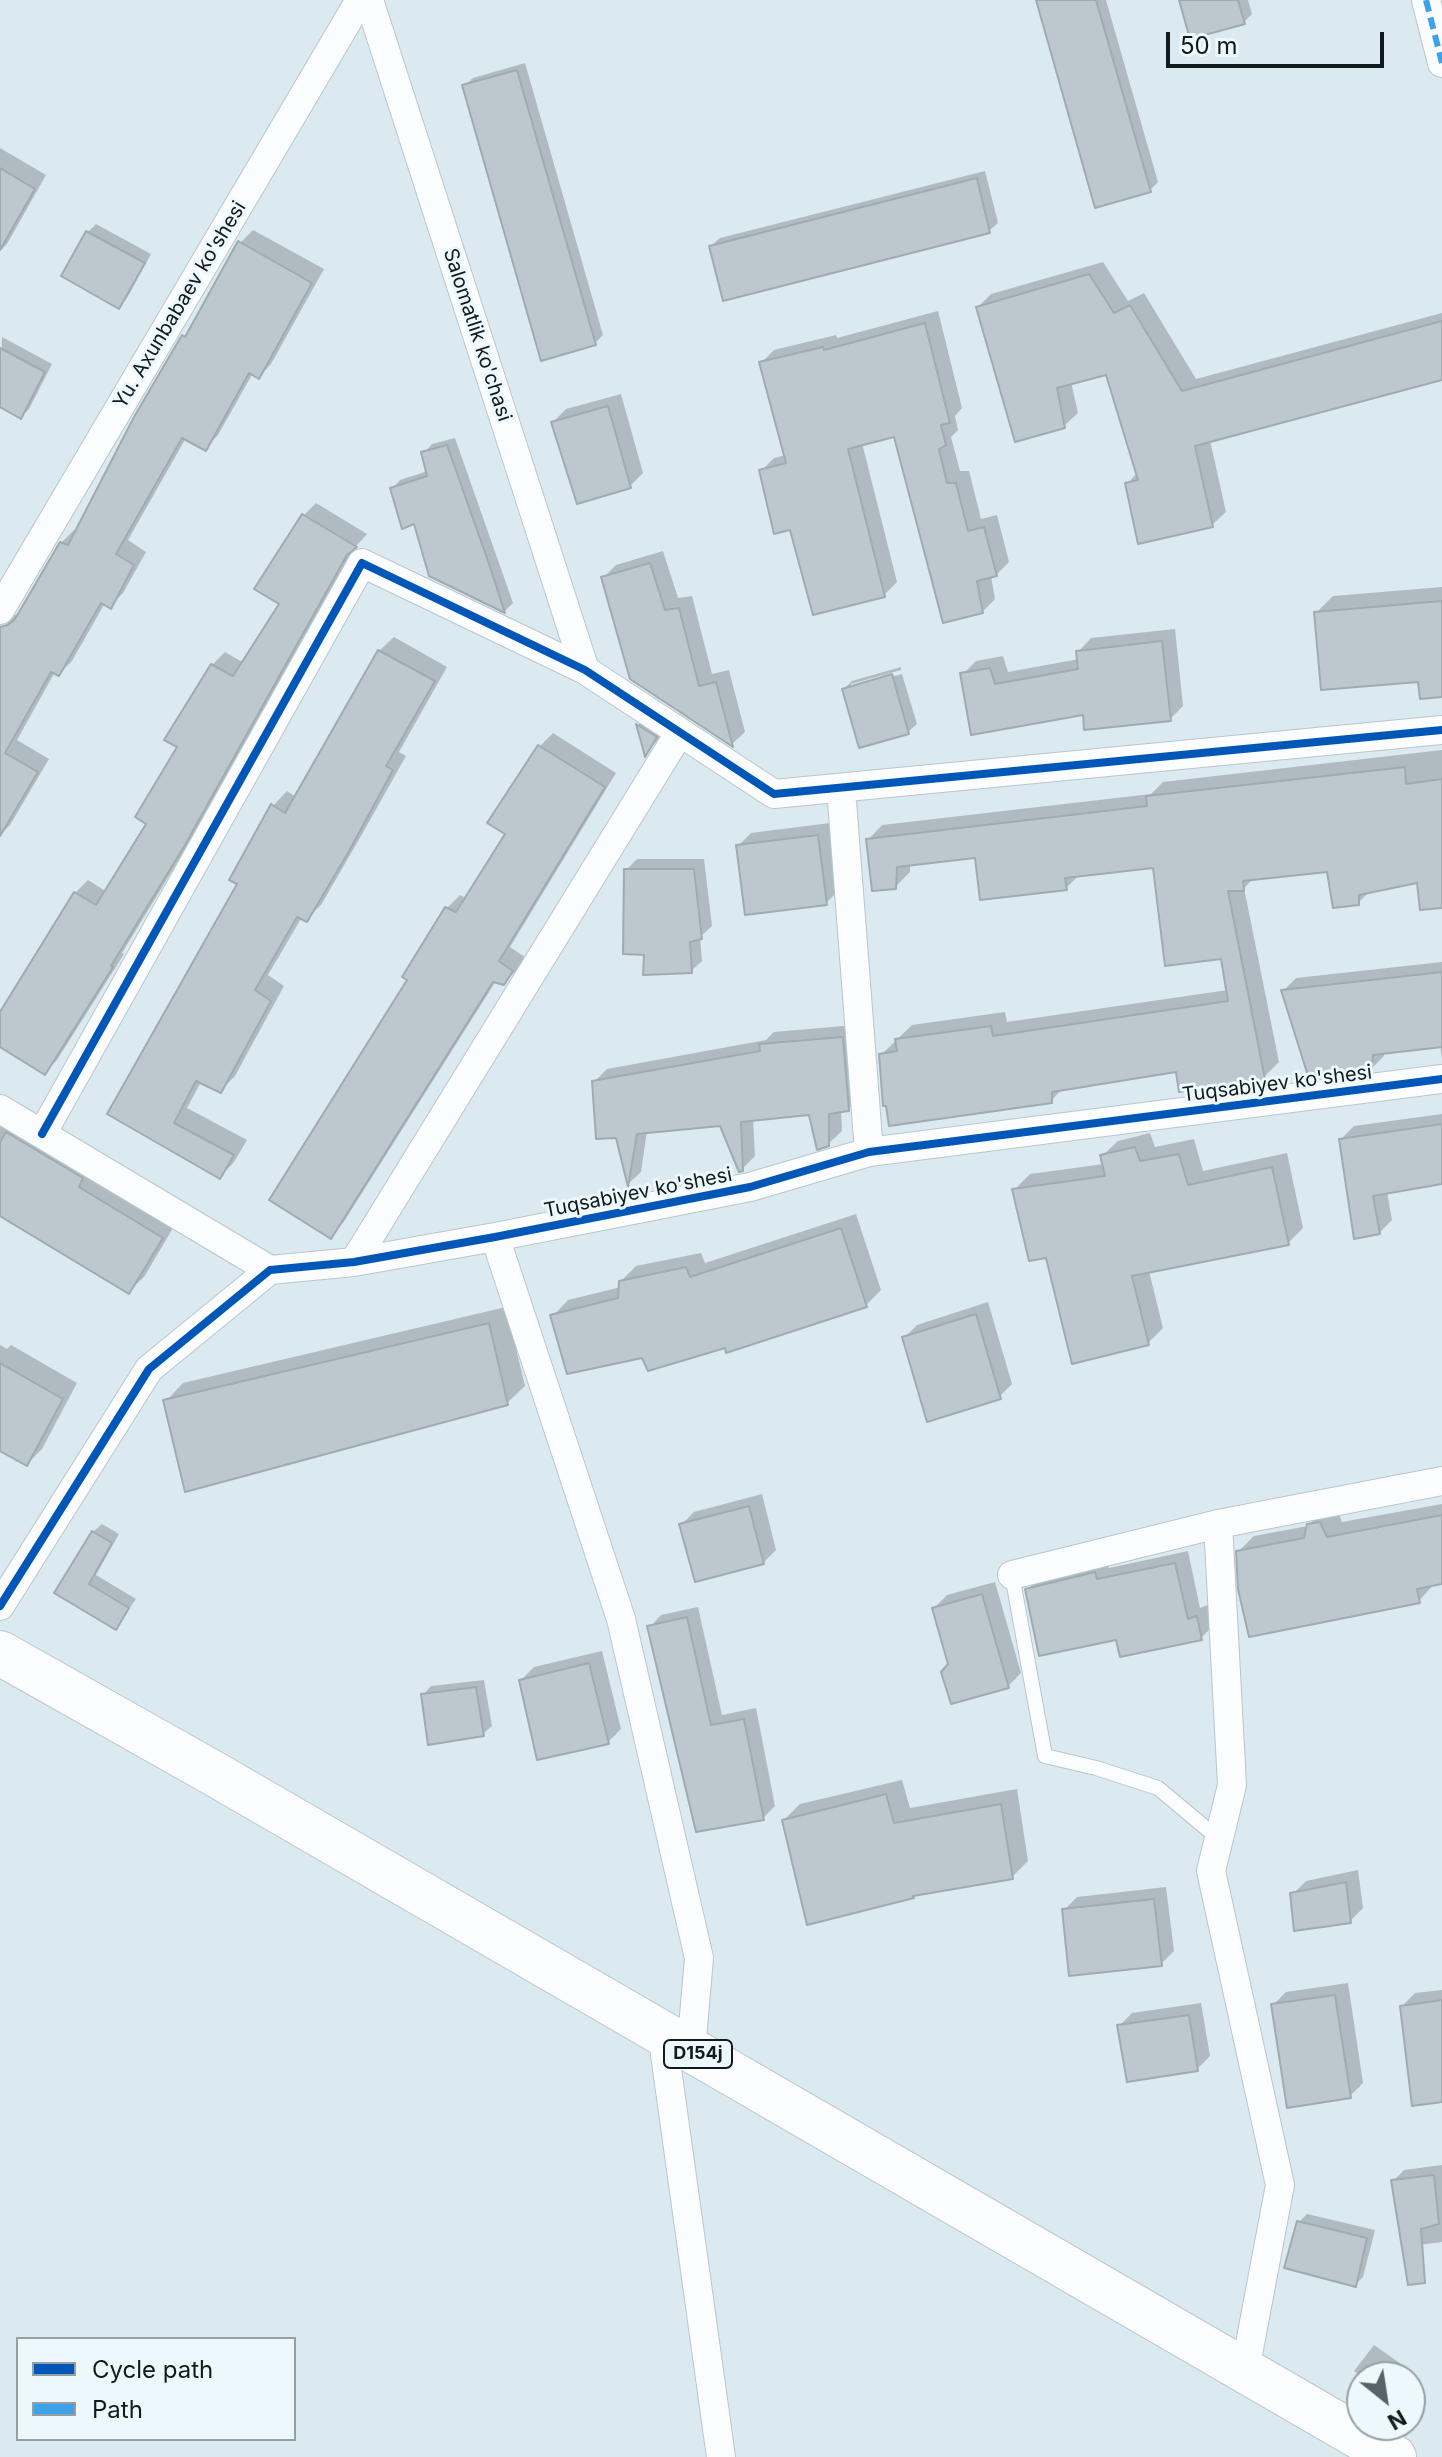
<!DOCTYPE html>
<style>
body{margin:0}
#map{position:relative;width:1442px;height:2457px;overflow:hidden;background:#dbeaf0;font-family:Inter,sans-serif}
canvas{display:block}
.legend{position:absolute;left:16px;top:2337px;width:280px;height:104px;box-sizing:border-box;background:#edf8fc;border:2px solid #95a0a3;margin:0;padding:10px 14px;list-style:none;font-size:24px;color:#111b1e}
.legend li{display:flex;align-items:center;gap:16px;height:40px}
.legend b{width:40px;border:2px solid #95a0a3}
.north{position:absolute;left:1346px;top:2361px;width:80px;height:80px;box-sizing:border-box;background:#edf8fc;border:2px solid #95a0a3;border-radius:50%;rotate:150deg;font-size:22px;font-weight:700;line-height:32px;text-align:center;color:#111b1e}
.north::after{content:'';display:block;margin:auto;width:28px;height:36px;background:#586368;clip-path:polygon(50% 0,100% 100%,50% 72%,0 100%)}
.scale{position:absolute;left:1166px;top:32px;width:218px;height:36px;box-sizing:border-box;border:4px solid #111b1e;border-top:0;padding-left:10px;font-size:24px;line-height:28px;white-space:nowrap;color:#111b1e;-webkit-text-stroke:6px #edf8fc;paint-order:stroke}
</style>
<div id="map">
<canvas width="1442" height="2457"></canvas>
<ul class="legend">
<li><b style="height:10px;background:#0057b8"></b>Cycle path</li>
<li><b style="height:10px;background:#3da2ea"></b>Path</li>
</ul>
<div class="north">N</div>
<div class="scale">50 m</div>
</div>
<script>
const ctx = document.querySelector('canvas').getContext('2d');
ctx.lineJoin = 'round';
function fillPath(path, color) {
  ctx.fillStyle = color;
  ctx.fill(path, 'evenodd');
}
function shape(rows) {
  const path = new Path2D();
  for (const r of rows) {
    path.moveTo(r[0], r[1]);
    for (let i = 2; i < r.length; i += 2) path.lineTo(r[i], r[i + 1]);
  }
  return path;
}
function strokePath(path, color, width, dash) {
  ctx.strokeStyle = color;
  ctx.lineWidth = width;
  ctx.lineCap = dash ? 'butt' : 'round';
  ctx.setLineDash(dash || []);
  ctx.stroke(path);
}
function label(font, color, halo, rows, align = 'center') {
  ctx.font = font + ' Inter,sans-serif';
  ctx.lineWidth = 6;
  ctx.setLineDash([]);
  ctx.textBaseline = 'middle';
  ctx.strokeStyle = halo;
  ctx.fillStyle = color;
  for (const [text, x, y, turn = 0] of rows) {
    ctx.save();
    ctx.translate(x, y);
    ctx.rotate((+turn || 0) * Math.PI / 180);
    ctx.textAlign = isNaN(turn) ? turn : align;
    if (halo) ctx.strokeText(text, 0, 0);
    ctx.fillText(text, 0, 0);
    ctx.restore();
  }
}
fillPath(shape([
 [1038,0,1106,0,1158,182,1150,190],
 [1181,0,1248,0,1252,14,1244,22],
 [525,63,603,335,595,343,464,86,473,78],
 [0,148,46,175,7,244,0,251],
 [985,171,998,223,989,231,711,246,720,238],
 [96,224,151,254,127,298,119,306,63,276,88,232],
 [253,230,324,269,271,364,259,377,253,373,218,435,205,448,186,438,128,540,146,552,123,593,110,606,105,603,72,661,59,674,55,672,17,740,49,759,10,825,0,835,0,631,15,615,20,613,61,543,74,530,77,531,184,336,193,327,240,243],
 [1103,262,1128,301,1144,293,1196,379,1442,313,1442,378,1210,440,1226,512,1212,525,1127,484,1138,472,1107,373,1071,382,1078,413,1064,426,978,307,991,294],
 [938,311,962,408,955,416,958,430,951,437,960,471,969,471,981,519,997,515,1009,562,996,575,991,576,995,599,982,612,896,435,862,443,897,582,884,595,792,527,761,471,774,458,786,455,761,363,774,350,836,335,837,338],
 [2,337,52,364,29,409,21,417,0,405],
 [621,394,643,473,630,486,553,422,566,409],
 [455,438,513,603,505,611,431,575,416,522,392,489,400,480,428,471,424,453,432,444],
 [316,503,367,534,357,545,197,830,122,953,124,954,57,1060,45,1072,0,1044,0,1016,75,893,88,880,107,892,149,823,212,665,225,652,244,663,282,603,304,515],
 [663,551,678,598,692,596,712,674,729,670,745,732,732,744,631,678,603,578,616,565],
 [1442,587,1442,695,1316,613,1333,596],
 [1175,629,1183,706,1170,719,1084,713,963,674,976,661,1003,656,1008,672,1079,659,1078,652,1091,638],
 [394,637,447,667,399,752,406,756,361,836,321,905,306,919,302,917,268,975,284,986,235,1076,220,1091,201,1082,187,1108,247,1140,234,1162,220,1177,110,1113,239,883,273,806,287,791,296,797,379,651],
 [901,667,901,670,851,684,851,688,902,674,917,724,908,732,844,689,852,681],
 [651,712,668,724,657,741,646,753,638,725],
 [553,733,616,773,510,947,525,957,517,970,504,983,496,981,343,1223,330,1236,409,980,447,908,460,895,467,899,508,834,540,746],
 [1442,750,1442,905,1419,881,1370,891,1358,903,1329,870,1254,878,1244,888,1279,1062,1264,1077,1178,1070,1063,1088,1051,1101,881,1055,912,1025,1005,1012,1007,1022,1228,990,1222,956,1154,866,1079,875,1066,888,977,856,910,864,910,872,895,887,868,840,882,825,1151,794,1163,782],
 [830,823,839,890,826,903,738,846,751,833],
 [637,859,704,859,712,926,700,937,702,961,691,971,646,954,626,870],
 [1442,962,1442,1060,1440,1045,1384,1052,1384,1056,1371,1069,1283,991,1296,978],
 [855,1025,861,1096,848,1109,841,1110,842,1131,828,1144,810,1113,753,1119,755,1156,742,1169,721,1124,647,1131,641,1172,629,1183,617,1135,594,1082,607,1069,766,1040,774,1032],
 [0,1101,176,1223,144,1277,129,1291,0,1214],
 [1442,1114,1442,1173,1387,1192,1392,1220,1379,1233,1341,1139,1354,1126],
 [1150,1133,1155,1147,1194,1139,1203,1171,1287,1153,1303,1228,1288,1243,1149,1271,1163,1328,1148,1343,1047,1255,1015,1189,1030,1174,1104,1164,1102,1156,1118,1141],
 [856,1214,881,1290,866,1305,726,1345,643,1356,553,1316,568,1300,621,1287,621,1281,636,1266,701,1253,705,1263],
 [988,1302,1012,1384,999,1397,904,1338,917,1325],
 [506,1307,525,1386,507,1403,166,1401,183,1383],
 [0,1345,7,1349,11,1345,77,1383,42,1449,27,1464,0,1449],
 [762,1494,776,1550,763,1563,681,1525,694,1512],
 [1442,1504,1442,1582,1434,1584,1419,1601,1238,1552,1254,1536,1308,1526,1324,1509,1336,1507,1342,1522],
 [102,1524,119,1534,96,1575,136,1599,116,1627,57,1593,93,1532],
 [1188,1551,1200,1608,1210,1604,1214,1625,1201,1638,1118,1638,1027,1590,1040,1577,1108,1560,1109,1568],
 [995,1582,1021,1673,1008,1686,950,1665,934,1608,947,1595],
 [698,1607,722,1715,756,1708,775,1806,763,1818,650,1627,661,1615],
 [602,1651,621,1729,608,1742,521,1680,534,1667],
 [484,1680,492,1726,483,1734,423,1695,431,1686],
 [902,1780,910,1808,1017,1789,1028,1861,1012,1877,916,1893,913,1896,784,1820,800,1804],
 [1358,1870,1363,1908,1350,1921,1293,1894,1306,1881],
 [1166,1887,1174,1951,1161,1964,1064,1910,1077,1897],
 [1348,1983,1363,2083,1350,2096,1273,2005,1286,1992],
 [1442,1990,1442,2100,1402,2006,1415,1993],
 [1201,2003,1210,2056,1197,2069,1119,2026,1132,2013],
 [1442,2165,1442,2242,1404,2247,1393,2181,1404,2170],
 [1307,2214,1375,2230,1363,2277,1355,2285,1299,2222],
 [1374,2345,1411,2371,1407,2377,1363,2377,1354,2371]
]), '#0003');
const building = shape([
 [1036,0,1096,0,1151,192,1095,208,1036,0],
 [1179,0,1238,0,1245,24,1190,39,1179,0],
 [517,70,596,345,541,361,462,85,517,70],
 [0,168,35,189,0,250,0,168],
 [977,178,990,233,723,301,709,246,977,178],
 [86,231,145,263,119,309,61,276,86,231],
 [238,241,312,283,259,379,249,373,206,451,182,438,116,554,134,565,111,609,101,603,59,676,51,672,5,753,38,772,0,836,0,627,8,625,15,619,60,542,68,545,134,417,182,335,185,337,238,241],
 [1089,274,1114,313,1130,305,1182,391,1442,321,1442,380,1195,446,1213,527,1138,544,1125,483,1138,480,1106,375,1057,388,1065,428,1015,442,976,307,1089,274],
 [925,323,950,423,941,425,946,445,939,449,947,483,956,483,968,531,984,527,997,576,977,581,983,613,943,623,894,437,848,449,885,597,813,615,790,530,774,534,759,470,786,463,759,362,823,347,824,350,925,323],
 [0,348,45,372,21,419,0,407,0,348],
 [608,406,631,488,577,504,551,422,608,406],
 [447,445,488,561,505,613,429,576,414,524,402,529,390,488,427,476,421,452,447,445],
 [302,514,357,547,347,555,185,845,111,966,113,967,45,1075,0,1047,0,1012,74,892,96,905,146,824,135,817,177,747,164,740,211,664,233,676,279,604,254,589,302,514],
 [650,563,665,610,679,608,699,686,716,682,733,747,630,679,601,577,650,563],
 [1442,601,1442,697,1420,699,1418,682,1321,690,1314,612,1442,601],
 [1162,641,1171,721,1084,730,1083,715,971,735,960,673,990,668,995,684,1078,669,1076,651,1162,641],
 [378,650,435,681,386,766,393,770,348,853,307,922,297,917,255,990,271,1001,221,1093,196,1081,174,1123,234,1155,220,1179,107,1114,237,884,229,880,271,804,285,813,378,650],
 [892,674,909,734,859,748,842,689,892,674],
 [636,724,657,737,645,757,643,749,636,724],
 [538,745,605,787,499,961,513,971,504,985,493,982,331,1239,269,1200,407,980,402,977,445,907,456,912,505,834,487,823,538,745],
 [1405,767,1406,784,1442,779,1442,908,1420,910,1417,883,1359,895,1359,905,1333,908,1327,872,1243,881,1244,891,1228,891,1265,1079,1179,1092,1176,1072,1052,1092,1052,1103,889,1126,886,1106,883,1106,879,1054,897,1051,895,1039,991,1026,993,1036,1228,1001,1221,959,1165,966,1153,868,1065,878,1067,890,980,900,975,858,897,867,896,889,872,891,866,839,1147,806,1146,796,1405,767],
 [818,835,827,905,745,915,736,845,818,835],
 [624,869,694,869,702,939,690,942,692,973,643,975,644,955,623,954,624,869],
 [1442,972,1442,1047,1373,1055,1371,1071,1309,1079,1281,990,1442,972],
 [843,1037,849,1111,829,1114,829,1146,817,1150,809,1115,741,1122,743,1171,739,1172,720,1126,637,1134,628,1187,616,1138,596,1139,592,1081,760,1051,759,1044,843,1037],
 [1442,1124,1442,1184,1373,1196,1380,1234,1354,1239,1339,1139,1442,1124],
 [6,1132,83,1178,79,1187,163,1238,129,1294,0,1216,0,1142,6,1132],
 [1135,1147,1140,1161,1179,1154,1188,1185,1272,1167,1289,1245,1132,1276,1149,1345,1072,1364,1046,1258,1029,1261,1012,1189,1105,1176,1100,1155,1135,1147],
 [841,1228,867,1307,726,1353,725,1348,648,1371,642,1358,567,1374,550,1315,618,1298,619,1281,686,1267,690,1277,841,1228],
 [976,1314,1001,1399,927,1422,902,1337,976,1314],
 [489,1323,508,1405,185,1492,163,1400,489,1323],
 [0,1363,63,1399,27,1466,0,1451,0,1363],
 [749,1506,764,1564,695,1582,679,1524,749,1506],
 [1442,1515,1442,1584,1417,1589,1420,1603,1249,1637,1238,1589,1236,1551,1304,1538,1307,1524,1320,1522,1327,1537,1442,1515],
 [92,1531,112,1543,89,1584,129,1608,116,1630,54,1593,92,1531],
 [1175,1563,1188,1619,1197,1616,1202,1640,1120,1657,1116,1640,1039,1656,1025,1589,1095,1572,1097,1579,1175,1563],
 [982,1594,1009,1688,951,1704,941,1672,948,1664,932,1608,982,1594],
 [687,1617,711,1725,744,1719,764,1820,696,1832,647,1626,687,1617],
 [589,1663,609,1744,537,1760,519,1680,589,1663],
 [476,1687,484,1736,428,1745,421,1694,476,1687],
 [886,1794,894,1823,1001,1804,1013,1879,913,1896,914,1898,807,1925,782,1820,886,1794],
 [1346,1882,1351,1923,1294,1931,1290,1893,1346,1882],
 [1154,1899,1162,1966,1069,1976,1062,1909,1154,1899],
 [1335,1995,1351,2098,1287,2108,1271,2004,1335,1995],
 [1442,2000,1442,2102,1412,2106,1400,2006,1442,2000],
 [1189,2015,1198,2071,1127,2082,1117,2025,1189,2015],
 [1434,2175,1439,2224,1421,2229,1425,2283,1408,2285,1391,2180,1434,2175],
 [1297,2221,1367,2238,1356,2287,1284,2268,1297,2221]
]);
fillPath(building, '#bcc8cd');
strokePath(building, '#9fabaf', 2);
const service = shape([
 [1012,1575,1045,1756,1096,1768,1158,1788,1219,1839]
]);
const minor = shape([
 [369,0,585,670],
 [1426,0,1442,63],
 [0,610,360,0],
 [841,788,869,1152],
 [0,1109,270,1270],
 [42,1134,362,563,585,670,774,794,1442,730],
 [495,1237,621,1619,699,1958,691,2050],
 [354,1262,680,732],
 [1218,1524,1232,1785,1211,1871,1280,2185,1245,2370],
 [1012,1575,1218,1524,1442,1481],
 [0,1606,149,1369,270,1270,354,1262,495,1237,750,1187,869,1152,1442,1079],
 [662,2033,721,2457]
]);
const primary = shape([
 [0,1653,213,1773,1394,2457]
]);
strokePath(service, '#bbc6cb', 16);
strokePath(minor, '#bbc6cb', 30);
strokePath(primary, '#bbc6cb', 46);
strokePath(service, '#fafcfd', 14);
strokePath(minor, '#fafcfd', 28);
strokePath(primary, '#fafcfd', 44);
strokePath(shape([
 [1426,0,1442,63]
]), '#3da2ea', 6, [12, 6]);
strokePath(shape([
 [42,1134,362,563,585,670,774,794,1442,730],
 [0,1606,149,1369,270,1270,354,1262,495,1237,750,1187,869,1152,1442,1079]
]), '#0057b8', 8);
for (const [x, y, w] of [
 [698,2054,68]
]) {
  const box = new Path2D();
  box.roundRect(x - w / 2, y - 14, w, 28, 6);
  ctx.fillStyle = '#edf8fc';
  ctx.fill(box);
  strokePath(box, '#111b1e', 2);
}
label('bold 18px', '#111b1e', null, [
 ["D154j",698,2054]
]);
label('20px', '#111b1e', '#edf8fc', [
 ["Yu. Axunbabaev ko'shesi",180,305,-59],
 ["Salomatlik ko'chasi",477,335,72],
 ["Tuqsabiyev ko'shesi",1277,1084,-7],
 ["Tuqsabiyev ko'shesi",638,1193,-11]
]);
</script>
